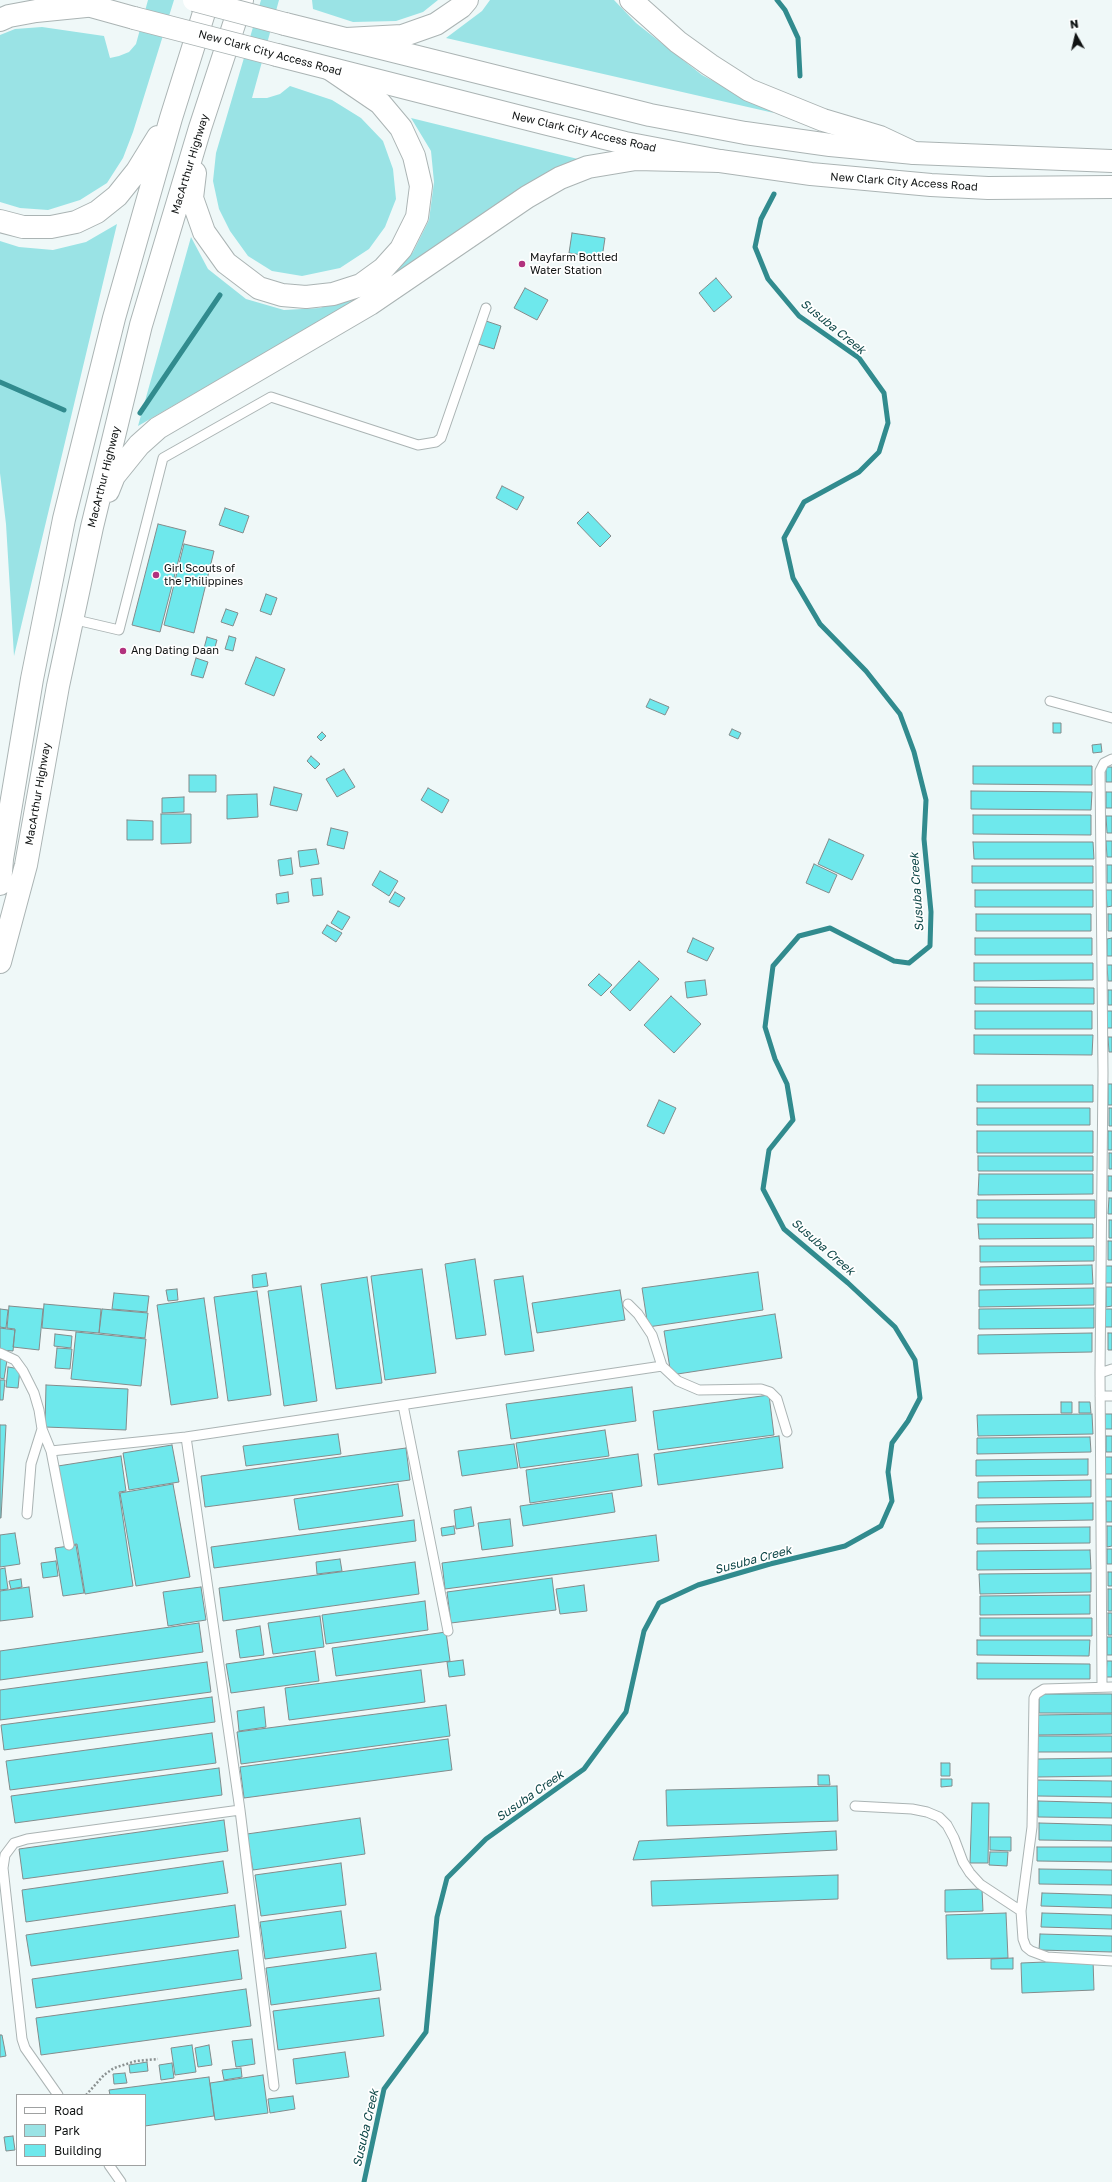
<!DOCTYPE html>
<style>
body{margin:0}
#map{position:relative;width:1112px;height:2182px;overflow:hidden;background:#eff8f8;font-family:"Golos Text",sans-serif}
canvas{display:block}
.legend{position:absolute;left:16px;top:2094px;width:130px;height:72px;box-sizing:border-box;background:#fff;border:1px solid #9fa1a1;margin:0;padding:5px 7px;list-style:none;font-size:12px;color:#101313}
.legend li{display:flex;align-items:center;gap:8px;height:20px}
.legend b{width:20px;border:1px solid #9fa1a1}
.north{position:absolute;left:1056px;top:16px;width:40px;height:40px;-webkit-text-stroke:3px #fff;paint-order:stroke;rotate:352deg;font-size:11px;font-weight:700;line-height:16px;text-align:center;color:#101313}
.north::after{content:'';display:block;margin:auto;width:14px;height:18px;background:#101313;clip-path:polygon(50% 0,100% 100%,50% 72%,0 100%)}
</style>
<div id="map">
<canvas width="1112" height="2182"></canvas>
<ul class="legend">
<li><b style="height:5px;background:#fff"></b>Road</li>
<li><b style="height:11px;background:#9ae3e5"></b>Park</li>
<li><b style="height:11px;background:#6ee8ec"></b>Building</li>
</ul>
<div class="north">N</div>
</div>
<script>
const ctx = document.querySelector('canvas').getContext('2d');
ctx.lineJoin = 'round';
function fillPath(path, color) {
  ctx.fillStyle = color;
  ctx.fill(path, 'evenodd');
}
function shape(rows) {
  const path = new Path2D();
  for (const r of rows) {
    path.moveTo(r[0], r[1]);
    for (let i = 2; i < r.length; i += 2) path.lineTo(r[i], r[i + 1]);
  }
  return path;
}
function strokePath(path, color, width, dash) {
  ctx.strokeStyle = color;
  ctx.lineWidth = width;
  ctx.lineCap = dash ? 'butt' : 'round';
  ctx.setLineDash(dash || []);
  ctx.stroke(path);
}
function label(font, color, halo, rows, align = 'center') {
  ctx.font = font + ' "Golos Text",sans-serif';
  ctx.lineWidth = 3.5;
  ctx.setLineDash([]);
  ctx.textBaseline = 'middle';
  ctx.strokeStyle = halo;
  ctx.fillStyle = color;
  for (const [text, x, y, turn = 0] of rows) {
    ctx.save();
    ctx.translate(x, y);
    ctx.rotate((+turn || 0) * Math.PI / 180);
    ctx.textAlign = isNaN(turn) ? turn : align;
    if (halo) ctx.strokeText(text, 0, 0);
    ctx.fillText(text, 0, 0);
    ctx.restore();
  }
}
fillPath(shape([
 [148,0,174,0,133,132,123,158,107,183,80,200,48,210,20,208,0,202,0,35,15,29,42,27,104,36,110,58,119,56,129,52,136,44],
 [261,0,279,0,252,98,267,98,280,94,290,86,332,100,361,118,383,141,393,169,396,199,385,227,369,249,340,268,302,276,272,271,248,256,230,231,219,209,213,181,216,153],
 [312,0,438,0,423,12,396,21,353,22,313,9],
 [490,0,614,0,636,23,702,75,774,113,446,38,482,11],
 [411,118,582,160,543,176,356,300,138,426,191,237,208,269,246,299,284,310,320,308,346,298,388,273,413,252,429,220,434,182,431,151],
 [117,224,14,656,6,524,0,473,0,241,19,247,53,250,86,242]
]), '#9ae3e5');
strokePath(shape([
 [777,0,785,10,798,38,800,76],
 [0,382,64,410],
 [140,413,220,295],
 [364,2182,384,2089,426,2032,437,1917,447,1878,486,1839,584,1769,626,1712,644,1631,659,1603,698,1585,770,1564,845,1546,881,1526,892,1501,888,1472,892,1443,908,1421,920,1398,915,1360,895,1327,848,1283,784,1229,763,1189,769,1150,793,1120,787,1084,775,1059,765,1027,773,966,799,936,830,928,894,961,909,963,930,946,931,912,924,839,926,800,914,752,900,714,866,671,820,624,793,578,784,538,804,502,859,472,879,452,888,423,884,393,859,358,799,316,768,279,755,247,761,219,774,194]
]), '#318b8e', 5);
const building = shape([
 [572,233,605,238,602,258,569,253,572,233],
 [716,278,732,297,714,312,699,293,716,278],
 [525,288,548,300,537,320,514,308,525,288],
 [486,321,501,326,494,349,478,344,486,321],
 [502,486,524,497,517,510,496,498,502,486],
 [225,508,249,516,243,533,219,525,225,508],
 [588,512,611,536,600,547,577,523,588,512],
 [158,524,186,531,160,632,132,625,158,524],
 [184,544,214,551,194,633,164,625,184,544],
 [266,594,277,598,271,615,260,611,266,594],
 [226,609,238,613,233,626,221,622,226,609],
 [229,636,236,638,233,651,225,649,229,636],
 [207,637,217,640,213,654,203,652,207,637],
 [256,657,285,669,274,696,245,684,256,657],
 [196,658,208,662,203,678,191,675,196,658],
 [650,699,669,707,665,715,646,707,650,699],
 [1053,723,1061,723,1061,733,1053,733,1053,723],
 [732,729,741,733,738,739,729,735,732,729],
 [322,732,326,736,321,741,317,737,322,732],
 [1101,744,1102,752,1093,753,1092,745,1101,744],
 [311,756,320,764,315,769,307,761,311,756],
 [973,766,1092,766,1092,785,973,784,973,766],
 [1106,767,1112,767,1112,782,1106,782,1106,767],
 [344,769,355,787,337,797,326,779,344,769],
 [189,775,216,775,216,792,189,792,189,775],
 [274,787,302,794,297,811,270,805,274,787],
 [428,788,449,800,442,813,421,800,428,788],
 [971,791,1092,792,1091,810,971,809,971,791],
 [1106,792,1112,792,1112,808,1106,808,1106,792],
 [257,794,258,817,227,819,227,795,257,794],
 [184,797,184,812,162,813,162,798,184,797],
 [161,814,191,814,191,843,161,844,161,814],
 [973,815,1091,815,1091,835,973,834,973,815],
 [1106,816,1112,816,1112,833,1107,833,1106,816],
 [127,820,153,821,153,840,127,840,127,820],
 [331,828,348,832,344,849,327,845,331,828],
 [829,839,864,855,852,880,818,864,829,839],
 [1106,841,1112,841,1112,857,1107,857,1106,841],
 [973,842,1093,842,1094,859,974,859,973,842],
 [316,849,319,864,300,867,298,851,316,849],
 [291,858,293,874,280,876,278,860,291,858],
 [814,864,837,875,829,893,806,883,814,864],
 [1107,865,1112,865,1112,883,1107,883,1107,865],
 [972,866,1093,866,1093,883,972,883,972,866],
 [380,871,398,881,389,896,372,885,380,871],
 [321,878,323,895,313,896,311,879,321,878],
 [975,890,1093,890,1093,907,975,907,975,890],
 [1106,890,1112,890,1112,906,1107,907,1106,890],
 [288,892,289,902,277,904,276,894,288,892],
 [395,892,405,898,399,907,389,902,395,892],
 [338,911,350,917,342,930,331,923,338,911],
 [976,914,1091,914,1091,931,976,931,976,914],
 [1108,914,1112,914,1112,931,1108,931,1108,914],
 [327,925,342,933,336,942,322,933,327,925],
 [693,938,714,948,707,961,687,952,693,938],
 [975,938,1092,938,1092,955,975,955,975,938],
 [1112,938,1112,956,1107,956,1107,939,1112,938],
 [639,961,659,979,630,1011,610,992,639,961],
 [974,963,1093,963,1093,980,974,981,974,963],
 [1107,965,1112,965,1112,981,1108,981,1107,965],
 [599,974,612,985,601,996,588,985,599,974],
 [705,980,707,995,687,998,685,982,705,980],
 [975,987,1094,988,1094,1004,975,1004,975,987],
 [1108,990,1112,990,1112,1005,1108,1005,1108,990],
 [671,996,701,1024,674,1053,644,1025,671,996],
 [975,1011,1092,1011,1092,1029,975,1029,975,1011],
 [1106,1011,1112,1011,1112,1028,1107,1028,1106,1011],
 [974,1035,1093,1035,1092,1055,974,1054,974,1035],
 [1108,1037,1112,1037,1112,1052,1109,1052,1108,1037],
 [1108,1084,1112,1084,1112,1105,1108,1105,1108,1084],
 [977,1085,1093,1085,1093,1102,977,1102,977,1085],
 [659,1100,676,1108,664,1134,647,1126,659,1100],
 [977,1108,1090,1108,1090,1125,977,1125,977,1108],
 [1109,1108,1112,1108,1112,1126,1109,1126,1109,1108],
 [977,1131,1093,1131,1093,1153,977,1153,977,1131],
 [1108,1131,1112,1131,1112,1150,1108,1150,1108,1131],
 [1109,1153,1112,1153,1112,1169,1109,1169,1109,1153],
 [978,1156,1093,1156,1093,1171,978,1171,978,1156],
 [979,1174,1093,1174,1093,1194,978,1195,979,1174],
 [1108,1176,1112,1176,1112,1191,1108,1191,1108,1176],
 [1109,1198,1112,1198,1112,1214,1108,1214,1109,1198],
 [977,1200,1095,1200,1095,1218,977,1218,977,1200],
 [1109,1220,1112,1220,1112,1238,1109,1238,1109,1220],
 [978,1224,1093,1224,1093,1238,979,1239,978,1224],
 [1108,1241,1112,1241,1112,1260,1108,1260,1108,1241],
 [980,1246,1094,1246,1094,1261,980,1262,980,1246],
 [475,1259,486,1335,456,1339,445,1264,475,1259],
 [1092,1265,1093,1284,980,1285,980,1267,1092,1265],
 [1105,1266,1112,1266,1112,1283,1105,1283,1105,1266],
 [422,1269,436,1373,385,1380,371,1276,422,1269],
 [758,1272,763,1310,648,1327,642,1288,758,1272],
 [266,1273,268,1286,253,1288,252,1275,266,1273],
 [523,1276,534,1351,505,1355,494,1280,523,1276],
 [367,1277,382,1383,336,1389,321,1284,367,1277],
 [301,1286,317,1401,284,1406,268,1291,301,1286],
 [1106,1287,1112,1287,1112,1306,1106,1307,1106,1287],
 [1094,1288,1094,1305,979,1307,979,1290,1094,1288],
 [177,1289,178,1300,168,1301,166,1290,177,1289],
 [620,1290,625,1320,537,1333,532,1303,620,1290],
 [257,1291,271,1395,228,1401,214,1297,257,1291],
 [114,1293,149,1296,147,1312,112,1309,114,1293],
 [204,1298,218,1398,171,1405,157,1305,204,1298],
 [44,1304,101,1309,99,1333,42,1328,44,1304],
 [9,1306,43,1309,39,1350,13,1347,15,1329,7,1328,9,1306],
 [1094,1308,1094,1328,979,1329,979,1309,1094,1308],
 [0,1309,8,1310,6,1328,0,1327,0,1309],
 [102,1309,148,1313,145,1338,99,1333,102,1309],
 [1105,1309,1112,1309,1112,1327,1105,1327,1105,1309],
 [775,1314,782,1358,671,1375,664,1331,775,1314],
 [0,1328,15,1330,13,1351,0,1350,0,1328],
 [76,1332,146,1339,141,1386,71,1379,76,1332],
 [1092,1333,1092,1352,978,1354,978,1335,1092,1333],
 [1108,1333,1112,1333,1112,1350,1108,1350,1108,1333],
 [55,1334,72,1336,71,1348,54,1346,55,1334],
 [57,1348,72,1349,70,1369,55,1368,57,1348],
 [0,1359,7,1360,4,1379,0,1378,0,1359],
 [8,1367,20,1369,18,1388,6,1387,8,1367],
 [0,1380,5,1380,3,1400,0,1400,0,1380],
 [46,1385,128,1389,126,1430,45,1427,46,1385],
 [632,1387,636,1421,511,1439,506,1404,632,1387],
 [769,1395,774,1435,658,1450,653,1411,769,1395],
 [1061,1402,1072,1402,1072,1413,1061,1413,1061,1402],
 [1079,1402,1090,1402,1091,1413,1079,1413,1079,1402],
 [1092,1414,1093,1434,978,1436,977,1415,1092,1414],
 [1105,1414,1112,1414,1112,1429,1105,1429,1105,1414],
 [0,1425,6,1425,1,1518,0,1518,0,1425],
 [605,1430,609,1456,520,1468,516,1443,605,1430],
 [338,1434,341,1454,246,1466,243,1446,338,1434],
 [779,1436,783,1468,658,1485,654,1454,779,1436],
 [1106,1436,1112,1436,1112,1452,1106,1452,1106,1436],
 [1090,1437,1091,1452,977,1454,977,1438,1090,1437],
 [514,1444,518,1468,462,1476,458,1451,514,1444],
 [172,1445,179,1482,129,1490,123,1453,172,1445],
 [406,1448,410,1480,205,1507,201,1476,406,1448],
 [638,1454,642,1486,530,1503,526,1470,638,1454],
 [121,1456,126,1491,119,1492,133,1586,85,1594,77,1544,70,1545,58,1466,121,1456],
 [1105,1457,1112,1457,1112,1474,1105,1474,1105,1457],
 [1088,1459,1088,1475,976,1476,976,1460,1088,1459],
 [1105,1479,1112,1479,1112,1497,1105,1497,1105,1479],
 [1091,1480,1091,1497,978,1498,978,1482,1091,1480],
 [173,1484,190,1577,136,1586,120,1493,173,1484],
 [398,1484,403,1516,299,1530,294,1499,398,1484],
 [612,1493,615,1512,523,1526,520,1506,612,1493],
 [1106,1501,1112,1501,1112,1522,1106,1522,1106,1501],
 [1093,1503,1093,1520,976,1522,976,1505,1093,1503],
 [471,1507,474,1526,456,1529,454,1510,471,1507],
 [510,1519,513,1546,482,1550,478,1523,510,1519],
 [414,1520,416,1541,214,1568,211,1547,414,1520],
 [454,1526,455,1534,442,1536,441,1528,454,1526],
 [1107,1526,1112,1526,1112,1546,1107,1547,1107,1526],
 [1090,1527,1090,1543,977,1544,977,1528,1090,1527],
 [15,1533,20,1564,0,1567,0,1535,15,1533],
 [656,1535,659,1561,445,1589,442,1563,656,1535],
 [76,1545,84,1593,63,1596,55,1548,76,1545],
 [1107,1549,1112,1549,1112,1564,1107,1564,1107,1549],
 [1090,1550,1091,1569,977,1570,977,1551,1090,1550],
 [340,1559,342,1571,317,1574,316,1562,340,1559],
 [56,1561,58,1576,43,1578,41,1563,56,1561],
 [415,1562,419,1594,223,1621,219,1588,415,1562],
 [5,1568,8,1589,0,1590,0,1569,5,1568],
 [1108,1572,1112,1572,1112,1586,1108,1586,1108,1572],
 [1091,1573,1091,1592,980,1594,979,1574,1091,1573],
 [552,1578,556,1610,451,1623,447,1592,552,1578],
 [21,1579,22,1587,11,1589,9,1581,21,1579],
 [584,1585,587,1611,560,1614,556,1589,584,1585],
 [29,1587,33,1617,0,1621,0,1591,29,1587],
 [201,1587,206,1620,168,1626,163,1592,201,1587],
 [1108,1589,1112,1589,1112,1611,1108,1611,1108,1589],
 [1090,1595,1090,1614,980,1615,980,1596,1090,1595],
 [425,1601,428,1630,326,1644,322,1615,425,1601],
 [1108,1613,1112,1613,1112,1635,1108,1635,1108,1613],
 [320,1616,324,1647,273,1654,268,1623,320,1616],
 [980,1618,1092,1618,1092,1636,980,1636,980,1618],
 [199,1623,203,1652,0,1680,0,1651,199,1623],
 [260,1626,264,1655,240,1658,236,1630,260,1626],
 [446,1632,450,1661,336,1676,332,1648,446,1632],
 [1107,1637,1112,1637,1112,1655,1107,1655,1107,1637],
 [977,1640,1090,1640,1089,1656,977,1655,977,1640],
 [315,1651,319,1681,231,1693,226,1664,315,1651],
 [463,1660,465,1675,449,1677,447,1662,463,1660],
 [1107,1661,1112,1661,1112,1677,1106,1677,1107,1661],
 [207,1662,211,1692,0,1720,0,1690,207,1662],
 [977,1663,1090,1664,1090,1679,977,1679,977,1663],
 [421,1670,425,1702,289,1720,285,1688,421,1670],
 [1039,1694,1112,1694,1112,1713,1039,1713,1039,1694],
 [212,1697,215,1722,4,1750,1,1725,212,1697],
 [446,1705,450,1736,241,1764,237,1732,446,1705],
 [264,1707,266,1727,239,1731,237,1711,264,1707],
 [1112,1714,1112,1734,1038,1735,1038,1715,1112,1714],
 [212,1733,216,1763,10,1790,6,1761,212,1733],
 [1036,1736,1112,1736,1112,1752,1036,1752,1036,1736],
 [448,1739,452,1770,244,1798,240,1767,448,1739],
 [1112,1758,1112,1776,1037,1777,1037,1759,1112,1758],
 [941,1763,950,1763,950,1776,941,1776,941,1763],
 [219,1768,222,1795,15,1823,11,1796,219,1768],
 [818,1775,829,1775,830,1785,818,1785,818,1775],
 [941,1779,952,1779,952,1786,941,1787,941,1779],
 [1037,1780,1112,1781,1112,1797,1037,1796,1037,1780],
 [837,1786,838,1821,667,1826,666,1790,837,1786],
 [1038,1801,1112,1803,1112,1818,1038,1817,1038,1801],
 [972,1803,989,1803,988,1863,970,1863,972,1803],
 [360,1818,365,1854,253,1870,247,1834,360,1818],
 [224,1820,228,1851,23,1879,19,1849,224,1820],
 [1039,1823,1112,1825,1112,1841,1039,1840,1039,1823],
 [836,1831,837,1850,633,1860,639,1841,836,1831],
 [990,1837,1011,1837,1011,1851,990,1850,990,1837],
 [1037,1847,1112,1847,1112,1862,1037,1861,1037,1847],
 [990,1852,1008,1852,1007,1866,989,1865,990,1852],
 [223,1861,228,1893,26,1922,22,1890,223,1861],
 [341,1863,346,1905,261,1916,255,1875,341,1863],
 [1039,1869,1112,1870,1112,1885,1039,1884,1039,1869],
 [838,1875,838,1899,652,1906,651,1881,838,1875],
 [982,1889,983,1911,945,1912,945,1890,982,1889],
 [1042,1893,1112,1895,1112,1908,1041,1906,1042,1893],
 [235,1905,239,1937,31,1966,26,1935,235,1905],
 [341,1911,346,1948,265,1959,260,1922,341,1911],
 [1006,1913,1008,1958,947,1959,946,1915,1006,1913],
 [1042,1913,1112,1915,1112,1929,1041,1927,1042,1913],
 [1040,1934,1112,1936,1112,1952,1039,1950,1040,1934],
 [238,1950,242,1979,36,2008,32,1979,238,1950],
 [376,1953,381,1990,271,2005,266,1968,376,1953],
 [1013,1958,1013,1969,991,1969,991,1959,1013,1958],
 [1093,1960,1094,1990,1022,1993,1021,1963,1093,1960],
 [246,1989,251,2026,41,2055,36,2018,246,1989],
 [379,1998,384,2036,278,2050,273,2011,379,1998],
 [0,2035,2,2035,6,2056,0,2057,0,2035],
 [252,2039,255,2064,236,2067,232,2041,252,2039],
 [192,2045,196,2072,175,2075,171,2048,192,2045],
 [209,2045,212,2065,198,2067,195,2048,209,2045],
 [345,2052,349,2077,296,2084,293,2059,345,2052],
 [147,2062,148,2071,130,2073,129,2065,147,2062],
 [172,2063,174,2078,161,2080,159,2065,172,2063],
 [241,2068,242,2077,224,2080,222,2070,241,2068],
 [125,2073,127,2083,114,2084,113,2074,125,2073],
 [263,2075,268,2113,215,2120,210,2083,263,2075],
 [209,2077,214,2116,145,2126,145,2095,110,2095,109,2090,209,2077],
 [293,2096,295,2109,270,2113,268,2099,293,2096],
 [13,2136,15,2150,6,2151,4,2137,13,2136]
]);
fillPath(building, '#6ee8ec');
strokePath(building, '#838c8c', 1);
const service = shape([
 [72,619,119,630,163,458,271,397,418,445,436,442,441,438,486,308],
 [1050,701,1112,718],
 [628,1304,638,1314,652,1335,662,1366],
 [0,1353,15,1360,23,1371,34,1393,39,1410,42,1429,51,1451,186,1437],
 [1100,1373,1112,1369],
 [1100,1396,1112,1396],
 [403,1405,448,1631],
 [51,1451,69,1545],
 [27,1514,31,1464,42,1429],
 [1102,1687,1100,1373,1103,1073,1100,771,1104,763,1112,759],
 [855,1806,912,1809,927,1812,939,1817,947,1825,954,1838,963,1862,970,1873,980,1884,1021,1911,1023,1939,1026,1947,1031,1951,1047,1957,1112,1961],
 [240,1810,274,2086],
 [1021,1911,1032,1827,1034,1698,1036,1694,1044,1689,1112,1687],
 [58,2095,25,2048,22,2039,3,1868,5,1855,14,1843,27,1839,240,1810,186,1437,662,1366,678,1381,699,1390,761,1389,770,1392,777,1399,787,1432],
 [109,2165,121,2182]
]);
const secondary = shape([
 [69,0,134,18],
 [285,24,650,115,745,133,830,145,914,153,1112,161],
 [277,55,544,123,625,143,720,161,811,174,931,185,988,188,1112,187]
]);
const trunk = shape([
 [631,0,678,42,710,65,749,90,823,120,880,137,914,153],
 [0,20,9,16,36,11,86,6],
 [346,39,402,36,436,24,461,7,467,0],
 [195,173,192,198,204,232,226,263,259,288,282,295,306,297,333,294,361,285,383,269,401,249,417,217,421,186,414,156,401,128,380,103,330,69],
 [0,221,23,227,51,227,76,222,97,212,117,196,137,171,158,137],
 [108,491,114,476,139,445,158,428,370,304,527,197,560,178,588,167,636,159,720,161],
 [0,884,2,859,32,679,64,519,114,318,171,118,208,0],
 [0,962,26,865,58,686,92,527,141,325,200,128,242,0]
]);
strokePath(service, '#abb4b4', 11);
strokePath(secondary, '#abb4b4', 24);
strokePath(trunk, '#abb4b4', 24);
strokePath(shape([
 [86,2095,104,2075,114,2068,136,2061,158,2059]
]), '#8b9191', 2.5, [2, 2]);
strokePath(service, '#fff', 9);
strokePath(secondary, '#fff', 22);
strokePath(trunk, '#fff', 22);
const secondaryBridge = shape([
 [194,0,285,24],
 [134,18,277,55]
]);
strokePath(secondaryBridge, '#abb4b4', 24, []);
strokePath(secondaryBridge, '#fff', 22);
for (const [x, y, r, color] of [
 [522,264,4,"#b2327e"],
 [156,575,4,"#b2327e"],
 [123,651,4,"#b2327e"]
]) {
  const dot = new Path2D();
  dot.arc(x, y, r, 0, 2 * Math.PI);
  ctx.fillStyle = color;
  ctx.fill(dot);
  strokePath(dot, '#fff', 1.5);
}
label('11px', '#101313', '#fff', [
 ["New Clark City Access Road",270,53,15],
 ["New Clark City Access Road",584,132,13],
 ["MacArthur Highway",190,164,-73],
 ["New Clark City Access Road",904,182,4],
 ["MacArthur Highway",104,477,-76],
 ["MacArthur Highway",38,794,-80]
]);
label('11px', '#101313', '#fff', [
 ["Mayfarm Bottled",530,258],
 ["Water Station",530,271],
 ["Girl Scouts of",164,569],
 ["the Philippines",164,582],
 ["Ang Dating Daan",131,651]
], 'left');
label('italic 12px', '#104849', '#fff', [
 ["Susuba Creek",833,327,39],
 ["Susuba Creek",917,892,-94],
 ["Susuba Creek",823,1247,41],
 ["Susuba Creek",753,1560,-15],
 ["Susuba Creek",530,1796,-35],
 ["Susuba Creek",366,2128,-77]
]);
</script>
